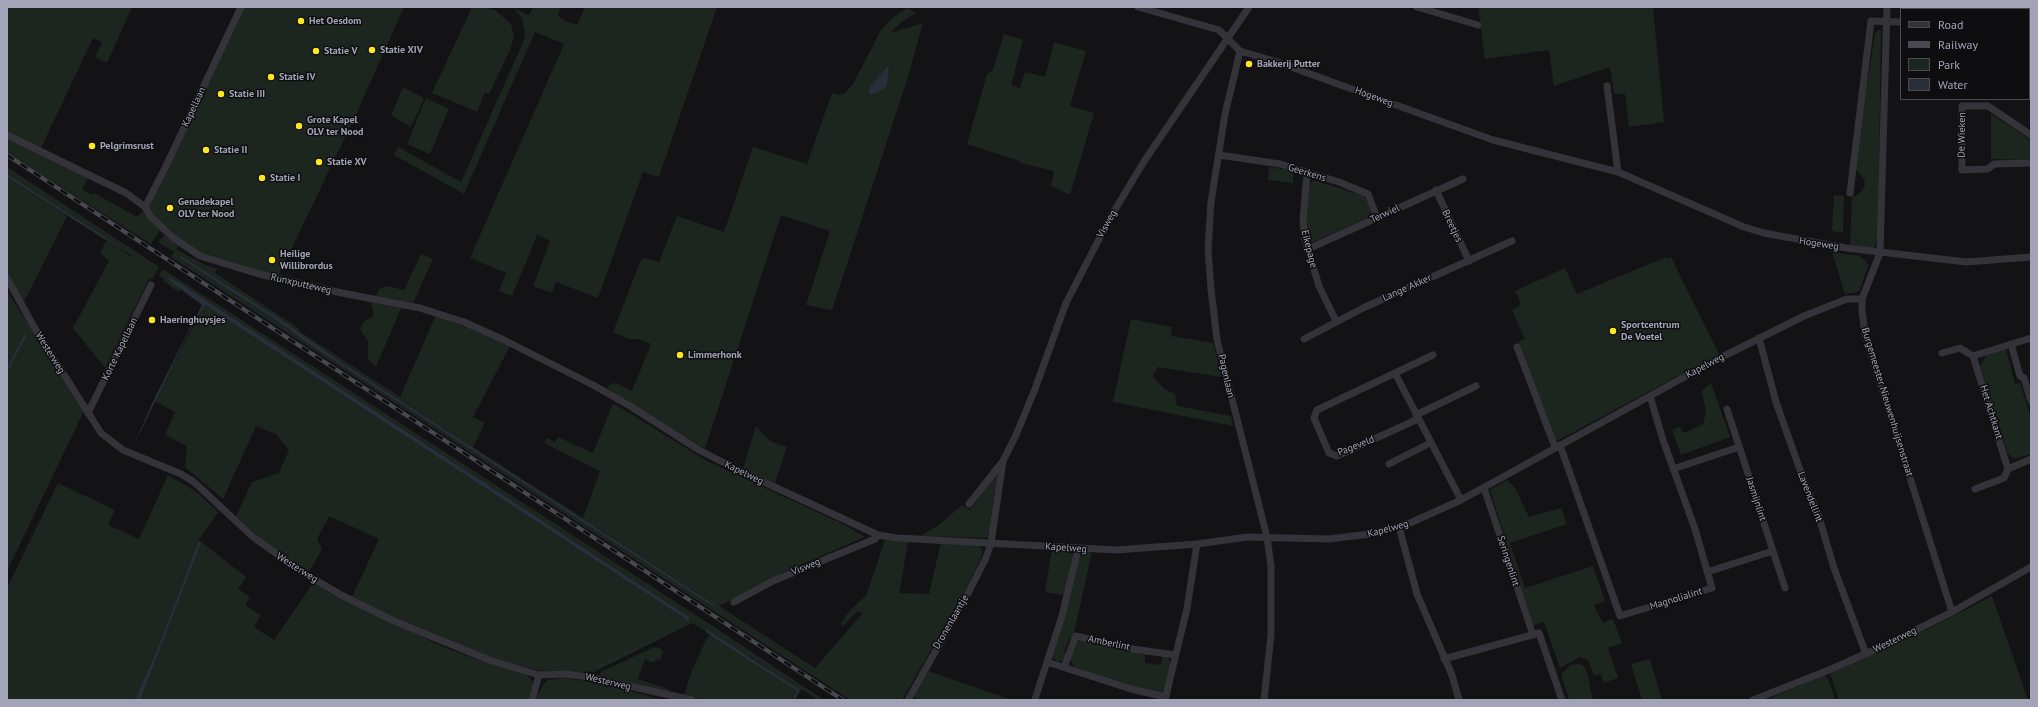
<!DOCTYPE html>
<style>
body{margin:0}
#map{position:relative;width:2038px;height:707px;overflow:hidden;background:#131315;font-family:"PT Sans",sans-serif}
canvas{display:block}
.frame{position:absolute;inset:0;border:8px solid #a3a4b7;pointer-events:none}
.legend{position:absolute;left:1900px;top:8px;width:130px;height:92px;box-sizing:border-box;background:#0e0e10;border:1px solid #4a4a53;margin:0;padding:5px 7px;list-style:none;font-size:12px;color:#a3a4b7}
.legend li{display:flex;align-items:center;gap:8px;height:20px}
.legend b{width:20px;border:1px solid #4a4a53}
</style>
<div id="map">
<canvas width="2038" height="707"></canvas>
<div class="frame"></div>
<ul class="legend">
<li><b style="height:5px;background:#34333a"></b>Road</li>
<li><b style="height:5px;background:#484851"></b>Railway</li>
<li><b style="height:11px;background:#1d251f"></b>Park</li>
<li><b style="height:11px;background:#282e3a"></b>Water</li>
</ul>
</div>
<script>
const ctx = document.querySelector('canvas').getContext('2d');
ctx.lineJoin = 'round';
function fillPath(path, color) {
  ctx.fillStyle = color;
  ctx.fill(path, 'evenodd');
}
function shape(rows) {
  const path = new Path2D();
  for (const r of rows) {
    path.moveTo(r[0], r[1]);
    for (let i = 2; i < r.length; i += 2) path.lineTo(r[i], r[i + 1]);
  }
  return path;
}
function strokePath(path, color, width, dash) {
  ctx.strokeStyle = color;
  ctx.lineWidth = width;
  ctx.lineCap = dash ? 'butt' : 'round';
  ctx.setLineDash(dash || []);
  ctx.stroke(path);
}
function label(font, color, halo, rows, align = 'center') {
  ctx.font = font + ' "PT Sans",sans-serif';
  ctx.lineWidth = 3;
  ctx.setLineDash([]);
  ctx.textBaseline = 'middle';
  ctx.strokeStyle = halo;
  ctx.fillStyle = color;
  for (const [text, x, y, turn = 0] of rows) {
    ctx.save();
    ctx.translate(x, y);
    ctx.rotate((+turn || 0) * Math.PI / 180);
    ctx.textAlign = isNaN(turn) ? turn : align;
    if (halo) ctx.strokeText(text, 0, 0);
    ctx.fillText(text, 0, 0);
    ctx.restore();
  }
}
fillPath(shape([
 [7,7,132,7,107,63,95,57,102,42,93,38,41,148,17,138,7,131],
 [242,7,404,7,359,108,278,277,199,254,155,221,148,207],
 [472,7,486,7,496,11,511,24,514,36,510,50,489,94,485,92,477,112,432,93],
 [533,7,561,7,558,15,563,20,577,25,585,7,717,7,659,177,643,172,598,298,556,282,552,293,533,286,550,241,537,235,512,296,499,291,506,273,470,258,564,44,535,32,464,194,394,155,398,147,461,182,524,40,525,33,522,19,514,8,529,15],
 [1478,7,1653,7,1664,122,1629,127,1625,94,1614,94,1610,67,1554,86,1549,50,1485,59],
 [907,8,916,13,904,20,890,33,923,23,907,80,832,310,806,305,830,231,781,215,705,449,607,389,610,384,616,383,632,391,651,344,638,339,629,339,613,332,640,262,643,258,659,262,677,216,724,232,753,147,807,164,832,93,838,95,844,94,853,84,881,30,892,18],
 [1878,30,1881,30,1878,236,1874,248,1850,245,1852,196,1856,196,1862,191,1865,185,1864,179,1856,169,1855,163,1875,33],
 [1004,34,1023,40,1011,85,1020,88,1025,72,1045,77,1054,42,1086,51,1070,106,1094,113,1070,195,1051,186,1054,171,1020,163,1020,161,967,144,987,74,993,70],
 [403,87,424,98,413,123,410,127,391,115],
 [426,98,449,109,430,154,407,144],
 [1991,114,2031,140,2031,160,1991,159],
 [7,139,88,178,82,189,92,195,94,193,137,217,143,211,160,231,151,244,7,153],
 [7,167,159,267,152,279,149,279,105,368,73,328,109,261,100,253,106,241,130,256,131,255,7,174],
 [1269,167,1293,171,1293,183,1268,180],
 [7,177,67,216,24,302,7,273],
 [1314,180,1364,196,1370,207,1370,215,1368,218,1313,242,1307,239,1305,219,1309,184],
 [1834,195,1844,196,1843,233,1832,231],
 [164,235,178,246,176,249,205,265,217,269,215,273,300,329,299,331,400,397,436,315,487,335,510,346,473,417,485,423,473,447,583,518,600,471,544,443,547,438,555,442,558,437,593,453,613,403,707,461,843,524,865,537,782,573,749,592,719,606,815,668,862,614,858,611,843,626,840,624,852,608,866,596,885,540,908,542,899,595,900,593,929,594,941,542,979,545,983,551,980,560,963,595,902,700,850,700,171,257,174,252,158,242],
 [181,256,288,324,336,359,715,605,666,576,304,341,285,326,180,258],
 [1832,252,1859,256,1866,261,1868,266,1860,289,1857,292,1845,294],
 [421,254,433,259,413,303,376,296,379,289,387,286,404,290],
 [1666,257,1667,259,1671,257,1719,354,1555,442,1518,342,1525,339,1512,310,1521,304,1515,291,1565,268,1577,294],
 [163,269,708,623,824,700,818,700,803,690,800,691,752,658,692,623,594,672,541,671,495,659,403,622,352,597,379,539,329,516,317,539,322,549,309,572,282,555,266,544,236,516,252,482,279,473,289,450,276,434,256,426,223,499,185,467,187,446,165,435,175,412,154,401,205,305,687,620,687,622,671,632,688,622,690,620,625,575,419,442,170,278,167,279,181,289,179,292,163,281,164,279,159,275],
 [7,291,84,411,7,571],
 [371,302,401,308,376,367,368,359,368,342,360,329,363,322,374,316],
 [1131,319,1172,327,1171,336,1213,343,1222,377,1158,367,1153,376,1164,389,1175,394,1177,406,1231,416,1233,426,1113,402],
 [2006,349,2015,384,2020,383,2031,418,2031,454,2014,459,2008,454,1980,366,1986,356],
 [1711,383,1730,437,1681,455,1672,430,1680,427,1683,432,1687,432,1703,424,1706,412,1702,391],
 [756,426,770,441,787,447,775,483,743,469],
 [998,470,988,538,920,536,939,525,962,505,970,510],
 [168,475,198,493,218,512,199,540,246,577,238,589,250,597,245,605,261,615,254,627,274,640,313,583,441,646,478,660,526,674,533,682,529,700,7,700,7,588,58,483,115,510,108,525,139,539],
 [1507,480,1515,488,1529,517,1561,508,1567,524,1510,543,1525,588,1593,566,1605,601,1594,605,1596,610,1603,623,1613,619,1622,643,1608,648,1618,678,1604,683,1601,674,1594,676,1588,660,1580,657,1560,668,1544,622,1533,626,1490,490],
 [1052,549,1068,551,1073,555,1065,595,1045,592],
 [1085,552,1092,552,1074,633,1072,640,1069,639,1064,653,1067,654,1065,659,1058,662,1052,657,1078,557],
 [1992,596,2028,700,1839,700,1830,673,1928,629],
 [708,636,710,636,797,691,793,700,703,700,684,695,692,670],
 [1082,640,1145,654,1145,663,1161,665,1162,658,1164,656,1167,657,1171,663,1165,689,1161,693,1134,688,1075,668,1070,660,1077,642],
 [654,647,660,648,663,652,660,661,656,659,654,663,645,659,638,679,668,689,670,690,668,692,599,675,601,672],
 [1650,659,1662,700,1642,700,1631,664],
 [1580,664,1584,666,1588,676,1593,700,1569,700,1561,674,1571,665],
 [928,671,1012,700,917,700,914,696],
 [1824,675,1828,679,1836,700,1766,700],
 [565,678,599,683,664,700,535,700,543,685,548,680]
]), '#1d251f');
fillPath(shape([
 [887,67,889,69,887,85,883,90,871,95,869,93,870,87],
 [7,174,103,236,131,256,7,177],
 [181,256,288,324,336,359,715,605,713,606,666,576,304,341,285,326,180,258],
 [170,277,689,617,689,621,667,634,601,666,588,668,552,668,588,668,601,665,666,634,687,622,687,620,205,305,188,334,132,449,155,397,202,305,167,279],
 [199,541,201,543,140,700,135,700,156,653],
 [706,629,800,690,795,700,793,700,797,691,712,637,705,631]
]), '#282e3a');
strokePath(shape([
 [7,370,25,336]
]), '#282e3a', 2.5);
strokePath(shape([
 [1138,7,1219,30,1240,51,1277,62,1493,140,1618,172,1744,227,1764,233,1846,248,1966,262,2031,257],
 [1417,7,1478,25],
 [1887,7,1880,253,1862,299,1862,311,1865,334,1952,612],
 [2029,40,2031,42],
 [1240,51,1225,114,1211,202,1208,249,1211,289,1217,340,1267,537,1271,566,1271,635,1264,700],
 [1607,86,1618,172],
 [7,135,126,193,145,207,151,217,172,237,200,256,259,274,342,293,420,308,464,322,504,340,593,385,630,406,699,450,736,469,878,535,897,538,1116,550,1197,544,1248,537,1329,539,1370,534,1410,523,1461,500,1708,364,1804,316,1847,299,1862,299],
 [2031,135,1988,106,1962,106,1962,170,1988,169,1994,164,2031,163],
 [1219,155,1280,164,1339,182,1368,194,1377,218],
 [1307,173,1303,221,1305,240,1319,286,1336,321],
 [1436,190,1469,261],
 [1850,193,1871,21,1901,22],
 [145,207,165,168,241,7],
 [1308,249,1463,179],
 [7,278,34,327,101,433,123,450,181,474,194,482,253,537,302,572,343,596,394,621,489,660,539,675,566,674,589,677,692,700],
 [1759,338,1776,402,1804,481,1818,514,1834,568,1866,654],
 [1304,339,1363,308,1512,241],
 [2011,344,2020,376,2024,378,2031,401],
 [1517,347,1555,447],
 [1942,353,1960,348,1973,356,2031,338],
 [1973,356,2008,469,2004,478,1975,489],
 [1395,373,1461,500],
 [1727,409,1785,588],
 [88,413,151,285],
 [1416,415,1476,386],
 [1418,419,1337,456,1329,453,1314,418,1317,410,1433,355],
 [1560,445,1620,616,1712,588,1695,529,1663,440,1650,396],
 [1389,464,1430,443],
 [1673,469,1739,447],
 [2008,469,2031,459],
 [1484,488,1533,635],
 [969,504,1003,461,1016,435,1035,389,1066,303,1111,216,1145,160,1249,7],
 [1399,527,1417,594,1452,675,1459,700],
 [1078,549,1062,616,1047,662,1131,689,1166,697],
 [1707,572,1773,551],
 [734,602,773,581,875,539,878,535],
 [1444,659,1539,633,1562,700],
 [1064,667,1076,636,1133,649,1175,655],
 [1035,699,1047,662],
 [532,700,539,675],
 [908,700,965,599,986,558,991,543,1003,461],
 [1165,700,1187,608,1197,544],
 [1753,700,1829,670,1892,642,1952,612,2031,567]
]), '#34333a', 7);
const rail = shape([
 [7,155,843,700]
]);
strokePath(rail, '#484851', 4);
strokePath(rail, '#0e0e10', 2.5, [8]);
for (const [x, y, r, color] of [
 [301,21,4,"#ffe720"],
 [372,50,4,"#ffe720"],
 [316,51,4,"#ffe720"],
 [1249,64,4,"#ffe720"],
 [271,77,4,"#ffe720"],
 [221,94,4,"#ffe720"],
 [299,126,4,"#ffe720"],
 [92,146,4,"#ffe720"],
 [206,150,4,"#ffe720"],
 [319,162,4,"#ffe720"],
 [262,178,4,"#ffe720"],
 [170,208,4,"#ffe720"],
 [272,260,4,"#ffe720"],
 [152,320,4,"#ffe720"],
 [1613,331,4,"#ffe720"],
 [680,355,4,"#ffe720"]
]) {
  const dot = new Path2D();
  dot.arc(x, y, r, 0, 2 * Math.PI);
  ctx.fillStyle = color;
  ctx.fill(dot);
  strokePath(dot, '#0e0e10', 1.5);
}
label('bold 10px', '#a3a4b7', '#0e0e10', [
 ["Het Oesdom",309,21],
 ["Statie XIV",380,50],
 ["Statie V",324,51],
 ["Bakkerij Putter",1257,64],
 ["Statie IV",279,77],
 ["Statie III",229,94],
 ["Grote Kapel",307,120],
 ["OLV ter Nood",307,132],
 ["Pelgrimsrust",100,146],
 ["Statie II",214,150],
 ["Statie XV",327,162],
 ["Statie I",270,178],
 ["Genadekapel",178,202],
 ["OLV ter Nood",178,214],
 ["Heilige",280,254],
 ["Willibrordus",280,266],
 ["Haeringhuysjes",160,320],
 ["Sportcentrum",1621,325],
 ["De Voetel",1621,337],
 ["Limmerhonk",688,355]
], 'left');
label('10px', '#a3a4b7', '#0e0e10', [
 ["Hogeweg",1374,97,20],
 ["Kapellaan",194,107,-65],
 ["De Wieken",1962,135,-89],
 ["Geerkens",1307,173,17],
 ["Terwiel",1385,214,-25],
 ["Visweg",1107,224,-61],
 ["Breetjes",1452,226,65],
 ["Hogeweg",1819,244,9],
 ["Eikepage",1309,249,76],
 ["Runxputteweg",301,284,13],
 ["Lange Akker",1407,288,-24],
 ["Korte Kapellaan",120,349,-64],
 ["Westerweg",50,353,58],
 ["Kapelweg",1705,366,-28],
 ["Pagenlaan",1226,376,77],
 ["Burgemeester Nieuwenhuijsenstraat",1887,402,73],
 ["Het Achtkant",1991,412,73],
 ["Pageveld",1356,446,-22],
 ["Kapelweg",744,473,26],
 ["Lavendellint",1810,497,69],
 ["Jasmijnlint",1756,499,72],
 ["Kapelweg",1388,529,-15],
 ["Kapelweg",1066,548,4],
 ["Seringenlint",1508,561,72],
 ["Visweg",806,567,-22],
 ["Westerweg",297,568,32],
 ["Magnolialint",1676,599,-17],
 ["Dronenlaantje",951,622,-60],
 ["Westerweg",1895,640,-26],
 ["Amberlint",1109,643,12],
 ["Westerweg",608,682,13]
]);
</script>
